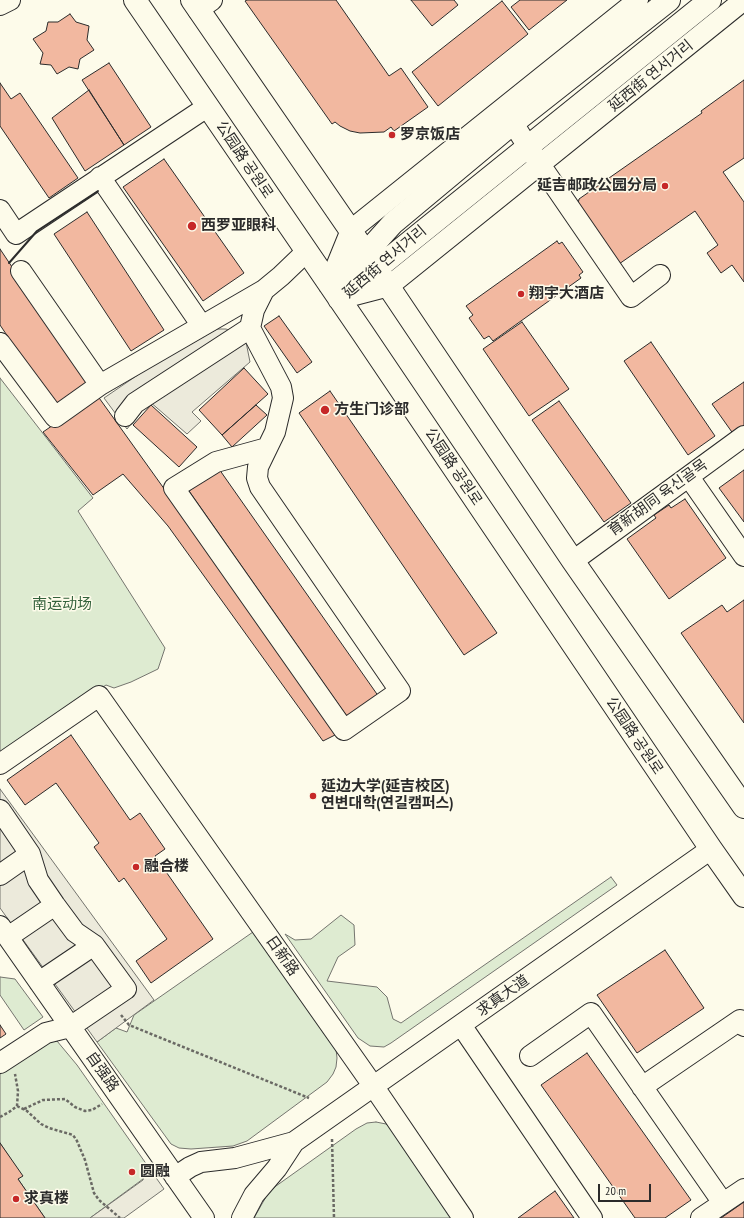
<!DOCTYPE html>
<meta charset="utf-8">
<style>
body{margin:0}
#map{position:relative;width:744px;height:1218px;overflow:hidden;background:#fdfbea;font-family:"PT Sans Narrow",sans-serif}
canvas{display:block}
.scale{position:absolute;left:598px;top:1184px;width:53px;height:18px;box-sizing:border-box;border:2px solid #2b2b2b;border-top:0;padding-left:5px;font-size:12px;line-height:14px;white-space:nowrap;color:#2b2b2b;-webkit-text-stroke:3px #fdfbea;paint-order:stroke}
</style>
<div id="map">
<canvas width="744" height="1218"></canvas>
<div class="scale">20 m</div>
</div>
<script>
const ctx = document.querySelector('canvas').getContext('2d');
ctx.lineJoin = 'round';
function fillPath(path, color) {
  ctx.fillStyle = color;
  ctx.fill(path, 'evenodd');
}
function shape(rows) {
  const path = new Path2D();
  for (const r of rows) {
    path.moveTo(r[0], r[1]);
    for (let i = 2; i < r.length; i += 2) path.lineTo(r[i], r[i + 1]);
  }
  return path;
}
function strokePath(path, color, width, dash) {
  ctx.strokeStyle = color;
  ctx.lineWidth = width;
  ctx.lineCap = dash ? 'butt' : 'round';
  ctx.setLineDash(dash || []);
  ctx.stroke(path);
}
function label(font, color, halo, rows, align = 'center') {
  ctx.font = font + ' "PT Sans Narrow","Noto Sans SC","Noto Sans KR",sans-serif';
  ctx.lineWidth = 3;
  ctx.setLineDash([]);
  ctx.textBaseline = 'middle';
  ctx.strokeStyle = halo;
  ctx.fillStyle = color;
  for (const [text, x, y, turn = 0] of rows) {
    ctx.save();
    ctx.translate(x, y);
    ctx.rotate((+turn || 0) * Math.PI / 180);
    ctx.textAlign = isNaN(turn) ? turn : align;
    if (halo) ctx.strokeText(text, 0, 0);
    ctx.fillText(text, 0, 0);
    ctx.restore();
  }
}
const green = shape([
 [0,378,93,498,78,511,165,648,158,669,131,682,114,688,106,685,0,756,0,378],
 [611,877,617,885,391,1043,384,1047,370,1046,358,1038,285,934,295,940,311,939,341,915,354,925,355,945,338,957,327,981,377,987,387,997,393,1019,401,1023,611,877],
 [253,932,336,1049,337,1058,336,1067,333,1074,327,1082,247,1141,233,1146,191,1149,179,1148,171,1144,97,1042,116,1028,127,1032,134,1015,253,932],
 [0,977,15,979,43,1017,24,1030,0,995,0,977],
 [57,1041,77,1065,147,1165,143,1179,90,1218,45,1218,18,1179,22,1176,0,1143,0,1074,40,1047,50,1042,57,1041],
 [376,1122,386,1124,395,1132,453,1218,254,1218,267,1195,276,1186,356,1129,367,1123,376,1122]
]);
fillPath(green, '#deebd1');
strokePath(green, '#74746e', 1);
const parking = shape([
 [217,329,226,329,245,337,250,362,192,412,201,421,187,434,149,401,127,429,104,398,145,370,217,329],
 [0,789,154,1000,97,1042,0,908,0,789],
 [147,1165,164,1189,124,1218,90,1218,143,1180,147,1165]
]);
fillPath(parking, '#eceadb');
strokePath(parking, '#74746e', 1);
const building = shape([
 [247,0,336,0,389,76,401,68,428,107,394,131,391,127,384,132,360,133,350,131,340,126,335,122,332,124,245,1,247,0],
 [411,0,454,0,458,5,432,26,411,0],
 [520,0,567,0,529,30,511,7,520,0],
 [502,1,528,34,438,106,412,72,502,1],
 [70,14,76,22,89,26,87,40,94,50,80,59,78,69,69,67,57,74,51,65,40,64,43,53,33,39,46,31,48,22,58,22,70,14],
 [109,63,151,127,124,145,82,80,109,63],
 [744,80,744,158,723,172,744,202,744,282,732,265,721,273,707,253,718,245,695,211,619,264,577,209,579,199,702,113,701,111,744,80],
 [0,83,11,99,20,93,78,178,49,198,0,126,0,83],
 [89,90,124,145,85,171,52,118,89,90],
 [164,159,244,273,203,301,123,187,164,159],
 [87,212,164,330,131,351,54,234,87,212],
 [557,241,559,244,562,242,583,272,579,275,581,278,493,341,489,336,484,339,469,318,473,315,466,306,557,241],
 [0,249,93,388,58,411,0,325,0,249],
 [279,316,312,362,297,373,264,326,279,316],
 [522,322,569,389,529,416,483,349,522,322],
 [651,342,715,436,688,455,624,361,651,342],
 [244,368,268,394,222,435,199,410,244,368],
 [744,382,744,427,734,435,712,404,744,382],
 [330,391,497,633,464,655,299,413,330,391],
 [97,395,339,733,323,741,168,526,123,474,93,495,43,432,97,395],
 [559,401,631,503,604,522,532,420,559,401],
 [151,405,197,447,179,467,133,425,151,405],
 [256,405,267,415,232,447,222,435,256,405],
 [219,469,379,697,348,718,189,491,219,469],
 [744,470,744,522,719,488,744,470],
 [685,499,726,558,669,599,627,539,656,518,654,515,669,505,671,508,685,499],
 [744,600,744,723,681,633,722,605,727,612,744,600],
 [71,735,130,820,140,813,165,849,155,856,213,939,151,983,136,961,167,939,124,878,119,882,94,847,99,843,56,783,25,805,7,780,71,735],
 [665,950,704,1008,637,1053,597,995,665,950],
 [0,1025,6,1034,0,1038,0,1025],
 [587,1053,691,1200,665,1218,635,1218,541,1085,587,1053],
 [0,1143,23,1176,18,1179,45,1218,0,1218,0,1143],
 [555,1191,574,1218,518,1218,555,1191],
 [744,1202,744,1218,721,1218,744,1202]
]);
fillPath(building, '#f2b8a0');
strokePath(building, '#2b2b2b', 1);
const minor = shape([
 [0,5,10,0],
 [198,10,212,0],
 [513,123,528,147,631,297,660,275],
 [100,177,202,326],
 [0,210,16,234,207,107],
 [21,271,100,385],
 [329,284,351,230,638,0],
 [339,299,389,286,744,0],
 [0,343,55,417,100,385,264,290],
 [125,416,135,403,250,328],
 [267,448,216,462,174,488,344,730,400,691,260,487,257,478,258,467,275,432,283,398,281,387,250,328,254,310,264,290,281,276,306,252],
 [689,477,744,556],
 [573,561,744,436],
 [0,764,99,696,374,1087,463,1218],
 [0,810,30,854,38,880,55,905,75,932,94,945,126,989,70,1027,46,1033,0,1063],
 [0,875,30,854],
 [0,926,204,1218],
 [8,937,55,905],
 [39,982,94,945],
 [461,1025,592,1218],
 [530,1056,591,1013,723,1203],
 [642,1087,740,1020,744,1026],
 [175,1177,190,1167,201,1162,235,1158,294,1142,711,849],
 [242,1218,254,1195,277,1168,294,1142],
 [701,1218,744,1189]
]);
const major = shape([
 [135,0,362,332,711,849,744,896],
 [192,0,366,253,573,561,744,807],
 [329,284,366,253,393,223,513,123,669,0],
 [339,299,710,0]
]);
strokePath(minor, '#2b2b2b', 22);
strokePath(major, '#2b2b2b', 24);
strokePath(shape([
 [121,1015,129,1025,309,1098],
 [17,1106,27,1111,41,1124,49,1128,73,1135,77,1141,85,1160,94,1193,99,1200,120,1218],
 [24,1109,43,1100,65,1099,75,1107,85,1111,92,1110,102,1104],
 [0,1117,9,1112,17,1106,18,1091,15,1074],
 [332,1139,334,1218]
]), '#6a6964', 2.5, [3, 2]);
strokePath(minor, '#fdfbea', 20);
strokePath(major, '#fdfbea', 22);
strokePath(shape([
 [9,263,37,231,98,191]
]), '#2b2b2b', 2);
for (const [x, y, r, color] of [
 [392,135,4,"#c62828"],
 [665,186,4,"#c62828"],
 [192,226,5,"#c62828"],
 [521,294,4,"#c62828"],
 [325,410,5,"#c62828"],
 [313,796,4,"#c62828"],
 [136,867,4,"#c62828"],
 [132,1172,4,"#c62828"],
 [16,1199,4,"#c62828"]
]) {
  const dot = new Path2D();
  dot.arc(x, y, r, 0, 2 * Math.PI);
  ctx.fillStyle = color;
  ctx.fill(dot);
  strokePath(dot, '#fdfbea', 1.5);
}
label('15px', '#2b2b2b', '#fdfbea', [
 ["延西街 연서거리",651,76,-39],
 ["公园路 공원로",244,160,56],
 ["延西街 연서거리",385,262,-40],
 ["公园路 공원로",453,467,56],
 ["育新胡同 육신골목",658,498,-36],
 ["公园路 공원로",634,736,56],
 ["日新路",282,956,55],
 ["求真大道",503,996,-35],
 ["自强路",102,1072,55]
]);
label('bold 15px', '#2b2b2b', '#fdfbea', [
 ["罗京饭店",400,135],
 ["延吉邮政公园分局",657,186,"right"],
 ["西罗亚眼科",201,226],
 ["翔宇大酒店",529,294],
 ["方生门诊部",334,410],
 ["延边大学(延吉校区)",321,787],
 ["연변대학(연길캠퍼스)",321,804],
 ["融合楼",144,867],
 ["圆融",140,1172],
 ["求真楼",24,1199]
], 'left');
label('15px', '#34623c', '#fdfbea', [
 ["南运动场",62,605]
]);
</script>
